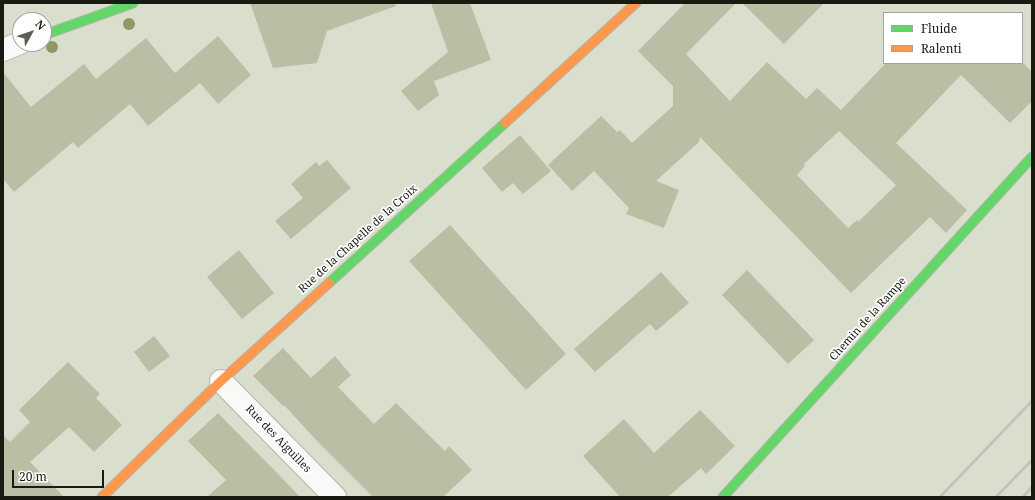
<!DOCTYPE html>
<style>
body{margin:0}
#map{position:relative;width:1035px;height:500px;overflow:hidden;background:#dadfcd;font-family:"Noto Serif",serif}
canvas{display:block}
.frame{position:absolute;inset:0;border:4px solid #181b10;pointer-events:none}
.legend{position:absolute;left:883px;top:12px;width:140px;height:52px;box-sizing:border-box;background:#fff;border:1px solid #a3a49f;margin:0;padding:5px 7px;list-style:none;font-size:12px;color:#181b10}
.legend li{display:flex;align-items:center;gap:8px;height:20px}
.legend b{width:20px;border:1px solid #a3a49f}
.north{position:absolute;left:12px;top:12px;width:40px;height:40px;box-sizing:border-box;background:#fff;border:1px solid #a3a49f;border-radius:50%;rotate:50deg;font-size:11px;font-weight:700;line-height:16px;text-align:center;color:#181b10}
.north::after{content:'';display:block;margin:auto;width:14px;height:18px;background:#5c6052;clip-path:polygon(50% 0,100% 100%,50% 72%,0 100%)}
.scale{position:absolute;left:12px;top:470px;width:92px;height:18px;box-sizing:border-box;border:2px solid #181b10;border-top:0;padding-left:5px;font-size:12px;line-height:14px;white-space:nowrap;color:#181b10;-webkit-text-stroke:3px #fff;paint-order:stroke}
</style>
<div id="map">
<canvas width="1035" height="500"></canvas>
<div class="frame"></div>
<ul class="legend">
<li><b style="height:5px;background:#63d668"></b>Fluide</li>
<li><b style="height:5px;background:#ff974d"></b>Ralenti</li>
</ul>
<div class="north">N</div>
<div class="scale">20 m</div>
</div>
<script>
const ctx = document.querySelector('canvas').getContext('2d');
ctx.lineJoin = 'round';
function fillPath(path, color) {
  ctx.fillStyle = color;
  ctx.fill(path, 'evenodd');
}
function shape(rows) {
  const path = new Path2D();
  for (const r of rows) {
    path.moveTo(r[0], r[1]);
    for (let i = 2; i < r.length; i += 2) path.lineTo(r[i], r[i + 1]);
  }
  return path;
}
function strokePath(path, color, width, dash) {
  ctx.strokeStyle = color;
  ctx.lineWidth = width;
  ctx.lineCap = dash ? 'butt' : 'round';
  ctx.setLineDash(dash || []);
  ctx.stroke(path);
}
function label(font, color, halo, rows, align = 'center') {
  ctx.font = font + ' "Noto Serif",serif';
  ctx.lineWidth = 3.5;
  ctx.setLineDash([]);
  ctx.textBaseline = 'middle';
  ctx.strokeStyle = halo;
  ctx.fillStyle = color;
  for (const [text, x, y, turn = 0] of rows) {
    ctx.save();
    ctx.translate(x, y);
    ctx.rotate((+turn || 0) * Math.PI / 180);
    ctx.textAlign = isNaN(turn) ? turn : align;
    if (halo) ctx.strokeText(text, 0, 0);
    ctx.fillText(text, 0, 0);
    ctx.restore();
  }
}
fillPath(shape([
 [250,3,395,3,396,6,327,31,317,63,273,68],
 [431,3,470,3,491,60,434,81,439,95,418,111,401,91,448,52],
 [685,3,736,3,686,54,730,101,767,62,806,99,817,88,841,110,886,63,1023,63,1032,72,1032,101,1010,123,961,75,896,143,967,210,946,233,930,217,851,293,700,137,699,142,656,181,679,190,664,228,626,214,629,208,594,171,572,191,548,165,601,116,617,132,620,130,632,143,673,106,673,86,638,51],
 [839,131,896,185,858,222,857,220,848,228,797,175,805,166,804,164],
 [742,3,824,3,784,44],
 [218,36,251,75,218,104,200,83,148,126,130,104,78,148,73,142,14,192,3,179,3,72,31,107,84,64,96,79,146,38,175,73],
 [520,135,551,171,523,194,513,183,502,192,482,168],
 [327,160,351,188,291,239,275,221,303,198,291,184,316,162,319,166],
 [450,225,566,354,526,390,409,261],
 [239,250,274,293,242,319,207,277],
 [747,270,814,340,788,364,722,295],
 [661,272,689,303,656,331,650,324,595,372,574,349],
 [154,336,170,356,149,372,134,352],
 [283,348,311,378,335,356,351,375,338,387,374,424,396,403,445,451,449,446,472,470,443,497,373,497,317,441,284,405,283,406,253,376],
 [68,362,100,394,96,398,122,425,94,452,69,427,30,462,64,497,3,497,3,435,10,442,30,422,19,410],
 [700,410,735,446,706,474,701,468,668,497,620,497,583,456,624,419,654,453],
 [218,413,280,476,300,497,207,497,226,480,188,441]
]), '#b9bfa5');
const street = shape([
 [3,50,20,43],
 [221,381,335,497]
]);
const fast = shape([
 [44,35,133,3],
 [329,283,505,123],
 [723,497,1032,157]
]);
const slow = shape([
 [505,123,636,3],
 [102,497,221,381,329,283]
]);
strokePath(street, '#b3b7a9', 24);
strokePath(fast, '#b3b7a9', 11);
strokePath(slow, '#b3b7a9', 11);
strokePath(street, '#f9faf8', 22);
strokePath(fast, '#63d668', 9);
strokePath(slow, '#ff974d', 9);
strokePath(shape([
 [940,497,1032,401],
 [996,497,1032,460],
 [1023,497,1032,487]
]), '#c2c3bf', 3);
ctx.fillStyle = '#8e9869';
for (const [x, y] of [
 [129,24],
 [52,47]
]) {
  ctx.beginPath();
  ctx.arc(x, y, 6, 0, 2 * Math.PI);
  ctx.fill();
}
label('11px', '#181b10', '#fff', [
 ["Rue de la Chapelle de la Croix",358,239,-42],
 ["Chemin de la Rampe",868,319,-48],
 ["Rue des Aiguilles",278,439,46]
]);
</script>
